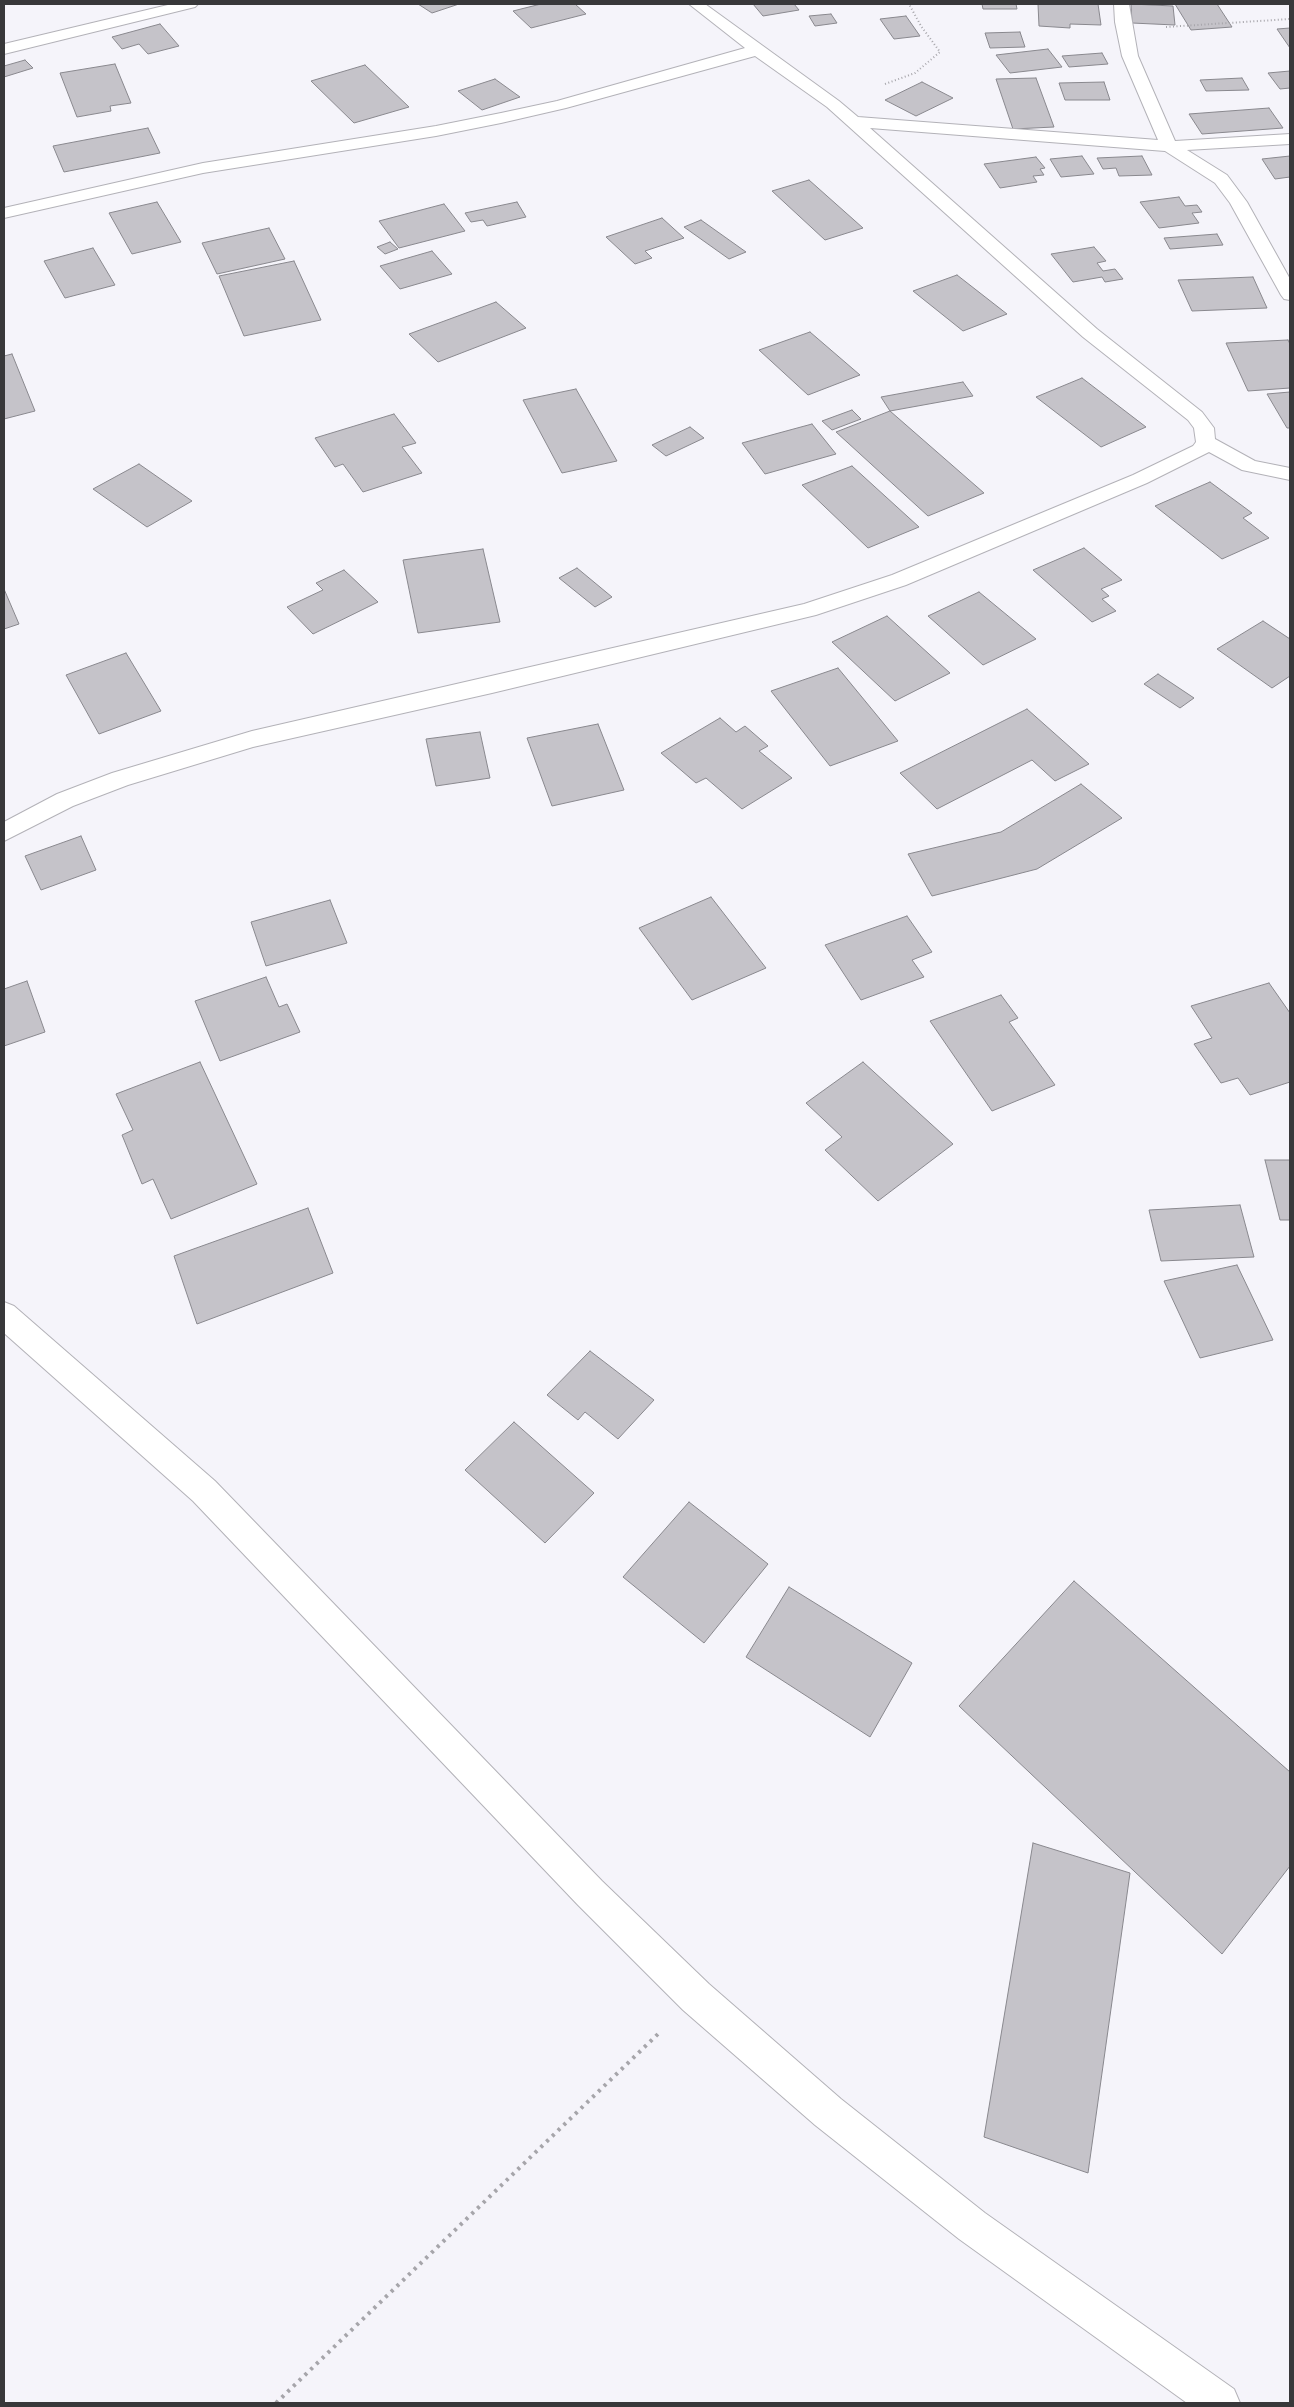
<!DOCTYPE html>
<style>
body{margin:0}
#map{position:relative;width:1294px;height:2407px;overflow:hidden;background:#f5f4fa;font-family:"Space Grotesk",sans-serif}
canvas{display:block}
.frame{position:absolute;inset:0;border:5px solid #38383a;pointer-events:none}
</style>
<div id="map">
<canvas width="1294" height="2407"></canvas>
<div class="frame"></div>
</div>
<script>
const ctx = document.querySelector('canvas').getContext('2d');
ctx.lineJoin = 'round';
function fillPath(path, color) {
  ctx.fillStyle = color;
  ctx.fill(path, 'evenodd');
}
function shape(rows) {
  const path = new Path2D();
  for (const r of rows) {
    path.moveTo(r[0], r[1]);
    for (let i = 2; i < r.length; i += 2) path.lineTo(r[i], r[i + 1]);
  }
  return path;
}
function strokePath(path, color, width, dash) {
  ctx.strokeStyle = color;
  ctx.lineWidth = width;
  ctx.lineCap = dash ? 'butt' : 'round';
  ctx.setLineDash(dash || []);
  ctx.stroke(path);
}
const building = shape([
 [418,4,459,4,432,13,418,4],
 [541,4,575,4,586,14,531,28,513,11,541,4],
 [753,4,794,4,799,10,763,16,753,4],
 [982,4,1016,4,1017,9,983,9,982,4],
 [1038,4,1098,4,1101,25,1070,24,1070,28,1039,26,1038,4],
 [1131,4,1173,6,1175,25,1132,23,1131,4],
 [1175,4,1217,4,1232,27,1191,30,1175,4],
 [831,14,837,23,815,26,809,16,831,14],
 [906,16,920,36,894,39,880,19,906,16],
 [160,24,179,46,148,54,139,44,122,49,112,37,160,24],
 [1290,28,1290,48,1277,29,1290,28],
 [1020,32,1025,47,990,48,985,33,1020,32],
 [1048,49,1062,67,1010,73,996,55,1048,49],
 [1102,53,1108,64,1069,67,1062,56,1102,53],
 [25,60,33,68,4,77,4,66,25,60],
 [115,64,131,103,110,106,111,111,77,117,60,73,115,64],
 [365,65,409,107,354,123,311,81,365,65],
 [1290,71,1290,88,1280,89,1268,73,1290,71],
 [1036,78,1054,127,1013,129,996,79,1036,78],
 [1242,78,1249,90,1206,91,1200,80,1242,78],
 [495,79,520,97,482,110,458,91,495,79],
 [922,82,953,98,916,116,885,100,922,82],
 [1104,82,1110,100,1065,100,1059,83,1104,82],
 [1269,108,1283,128,1202,134,1189,114,1269,108],
 [148,128,160,153,64,172,53,146,148,128],
 [1082,156,1094,174,1061,177,1050,159,1082,156],
 [1142,156,1152,175,1119,176,1116,168,1103,169,1097,158,1142,156],
 [1290,156,1290,177,1275,179,1262,159,1290,156],
 [1036,157,1045,168,1040,169,1044,175,1033,176,1037,182,1000,188,984,164,1036,157],
 [809,180,863,228,825,240,772,191,809,180],
 [1179,197,1185,206,1197,205,1202,212,1192,213,1199,223,1159,228,1140,202,1179,197],
 [157,202,181,242,132,254,109,213,157,202],
 [517,202,526,217,487,226,483,220,471,222,465,213,517,202],
 [444,204,465,231,399,248,379,221,444,204],
 [662,218,684,238,645,251,652,258,635,264,606,237,662,218],
 [701,220,746,252,729,259,684,227,701,220],
 [269,228,285,259,217,274,202,243,269,228],
 [1217,234,1223,245,1170,249,1164,238,1217,234],
 [390,242,398,249,385,254,377,247,390,242],
 [1094,247,1106,261,1097,263,1103,271,1115,269,1123,279,1105,282,1102,277,1073,282,1051,254,1094,247],
 [93,248,115,285,65,298,44,261,93,248],
 [432,251,452,274,400,289,380,266,432,251],
 [294,261,321,320,244,336,219,276,294,261],
 [957,275,1007,314,963,331,913,291,957,275],
 [1253,277,1267,308,1192,311,1178,280,1253,277],
 [496,302,526,328,438,362,409,334,496,302],
 [810,332,860,375,808,395,759,350,810,332],
 [1288,340,1290,344,1290,388,1248,391,1226,343,1288,340],
 [12,354,35,411,4,419,4,356,12,354],
 [1082,378,1146,427,1101,447,1036,397,1082,378],
 [963,382,973,396,890,411,881,397,963,382],
 [576,389,617,461,562,473,523,400,576,389],
 [1290,392,1290,428,1287,428,1267,394,1290,392],
 [852,410,861,419,832,430,822,421,852,410],
 [890,411,984,493,928,516,836,432,890,411],
 [394,414,416,443,402,447,422,473,363,492,343,464,335,467,315,438,394,414],
 [812,424,836,454,765,474,742,443,812,424],
 [690,427,704,438,666,456,652,445,690,427],
 [139,464,192,501,147,527,93,489,139,464],
 [852,466,919,527,868,548,802,485,852,466],
 [1210,482,1252,513,1243,518,1269,538,1222,559,1155,506,1210,482],
 [1084,548,1122,580,1101,589,1109,596,1102,599,1116,611,1092,622,1033,570,1084,548],
 [483,549,500,622,418,633,403,560,483,549],
 [577,568,612,597,595,607,559,578,577,568],
 [344,570,378,602,313,634,287,607,323,590,316,583,344,570],
 [4,589,19,624,4,629,4,589],
 [979,592,1036,639,983,665,928,616,979,592],
 [887,616,950,673,895,701,832,642,887,616],
 [1263,621,1290,639,1290,676,1272,688,1217,649,1263,621],
 [126,653,161,711,99,734,66,675,126,653],
 [838,668,898,741,830,766,771,691,838,668],
 [1158,674,1194,698,1180,708,1144,684,1158,674],
 [1027,709,1089,764,1055,781,1032,760,937,809,900,773,1027,709],
 [720,718,736,732,745,726,768,746,759,751,792,778,742,809,706,778,696,783,661,753,720,718],
 [598,724,624,790,552,806,527,738,598,724],
 [480,732,490,778,436,786,426,739,480,732],
 [1081,784,1122,818,1037,869,932,896,908,854,1001,832,1081,784],
 [81,836,96,870,41,890,25,856,81,836],
 [711,897,766,968,692,1000,639,928,711,897],
 [330,900,347,943,266,966,251,922,330,900],
 [907,916,932,952,912,960,924,977,861,1000,825,945,907,916],
 [266,977,279,1007,287,1004,300,1032,220,1061,195,1001,266,977],
 [27,981,45,1032,4,1046,4,989,27,981],
 [1269,983,1290,1013,1290,1082,1250,1095,1238,1078,1221,1083,1194,1044,1212,1038,1191,1006,1269,983],
 [1001,995,1018,1018,1009,1022,1055,1085,992,1111,930,1021,1001,995],
 [200,1062,257,1184,171,1219,153,1179,142,1184,122,1135,133,1130,116,1094,200,1062],
 [863,1062,953,1144,878,1201,825,1150,842,1137,806,1103,863,1062],
 [1265,1160,1290,1160,1290,1220,1280,1220,1265,1160],
 [1240,1205,1254,1257,1161,1261,1149,1210,1240,1205],
 [308,1208,333,1273,197,1324,174,1256,308,1208],
 [1237,1265,1273,1340,1200,1358,1164,1281,1237,1265],
 [590,1351,654,1400,618,1439,585,1412,578,1420,547,1395,590,1351],
 [514,1422,594,1493,545,1543,465,1470,514,1422],
 [689,1502,768,1564,704,1643,623,1577,689,1502],
 [1074,1581,1290,1772,1290,1866,1222,1954,959,1706,1074,1581],
 [789,1587,912,1663,870,1737,746,1657,789,1587],
 [1033,1843,1130,1873,1088,2173,984,2137,1033,1843]
]);
fillPath(building, '#c5c3c9');
strokePath(building, '#89888e', 1);
const minor = shape([
 [172,4,198,4,195,7,4,54,4,44,172,4],
 [689,4,705,4,839,101,858,117,1158,140,1122,56,1115,22,1114,4,1129,4,1138,56,1175,141,1290,134,1290,144,1187,150,1227,175,1247,202,1290,279,1290,300,1284,299,1281,295,1230,203,1215,183,1165,151,870,128,1097,329,1202,412,1214,428,1215,439,1255,461,1290,468,1290,480,1242,470,1209,452,1147,483,906,585,816,615,492,693,253,747,128,785,73,806,4,841,4,822,57,794,112,773,252,731,804,604,892,575,1133,475,1193,446,1196,442,1194,428,1188,420,1083,337,827,107,755,56,566,108,501,123,436,136,203,173,4,218,4,208,203,163,436,126,501,113,557,101,745,48,689,4],
 [4,1302,14,1306,215,1481,602,1881,709,1984,841,2099,985,2213,1234,2389,1240,2403,1187,2403,959,2239,815,2125,683,2010,578,1905,193,1501,4,1333,4,1302]
]);
strokePath(minor, '#b3b2b8', 2);
strokePath(shape([
 [1166,27,1290,19],
 [885,84,915,73,940,52,921,26,909,4]
]), '#a6a5aa', 2, [1, 2.5]);
strokePath(shape([
 [276,2403,659,2033]
]), '#a6a5aa', 4, [3, 5]);
fillPath(minor, '#fff');
</script>
